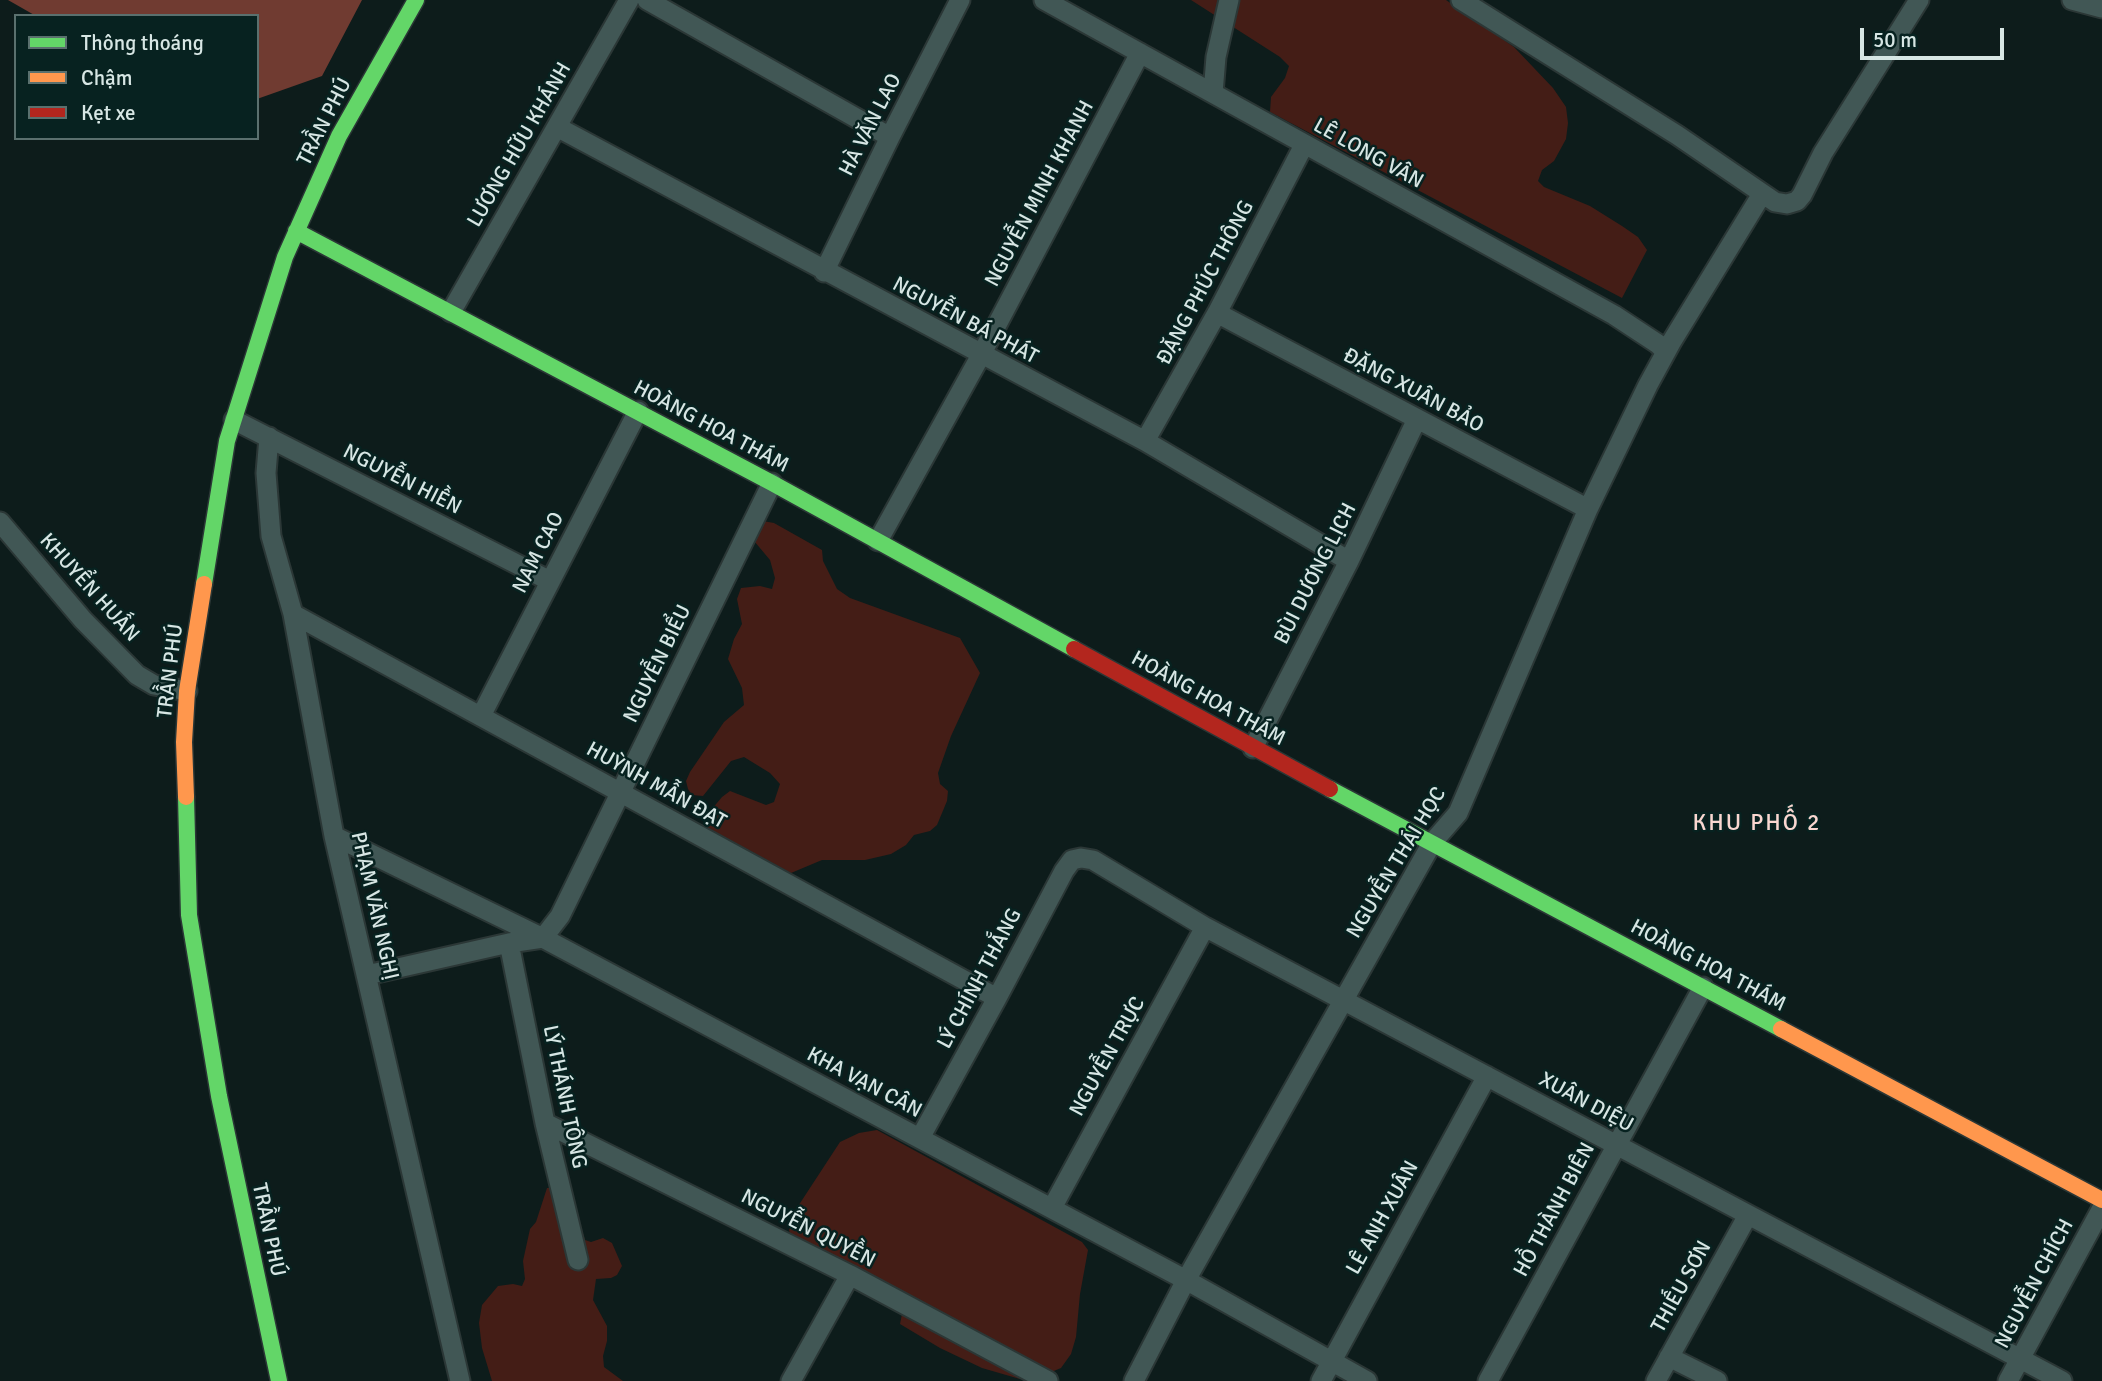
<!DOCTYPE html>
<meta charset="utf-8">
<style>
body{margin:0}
#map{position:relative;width:2102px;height:1381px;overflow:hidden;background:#0d1c1b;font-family:Signika,sans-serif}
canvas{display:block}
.legend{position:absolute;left:14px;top:14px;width:245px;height:126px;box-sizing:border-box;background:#072220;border:2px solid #5a706e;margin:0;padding:9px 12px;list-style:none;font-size:21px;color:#d7e6e4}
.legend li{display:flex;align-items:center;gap:14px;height:35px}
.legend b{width:35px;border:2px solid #5a706e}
.scale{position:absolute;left:1860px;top:28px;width:144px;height:32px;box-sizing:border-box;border:4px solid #d7e6e4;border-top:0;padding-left:9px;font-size:21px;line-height:24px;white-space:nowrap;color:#d7e6e4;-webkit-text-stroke:5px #072220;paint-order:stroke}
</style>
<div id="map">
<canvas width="2102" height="1381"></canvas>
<ul class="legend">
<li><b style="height:9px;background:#63d668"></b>Thông thoáng</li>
<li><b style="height:9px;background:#ff974d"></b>Chậm</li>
<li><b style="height:9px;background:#b3261e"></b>Kẹt xe</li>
</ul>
<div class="scale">50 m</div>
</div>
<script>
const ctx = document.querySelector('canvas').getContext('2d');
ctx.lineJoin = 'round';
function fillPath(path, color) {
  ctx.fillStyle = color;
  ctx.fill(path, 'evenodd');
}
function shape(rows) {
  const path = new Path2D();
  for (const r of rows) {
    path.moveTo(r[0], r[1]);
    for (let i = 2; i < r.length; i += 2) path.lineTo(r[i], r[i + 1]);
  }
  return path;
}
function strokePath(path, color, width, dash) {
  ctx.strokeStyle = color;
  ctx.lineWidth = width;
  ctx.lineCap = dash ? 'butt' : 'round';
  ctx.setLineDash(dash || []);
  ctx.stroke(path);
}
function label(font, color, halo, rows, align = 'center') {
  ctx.font = font + ' Signika,sans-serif';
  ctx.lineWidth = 5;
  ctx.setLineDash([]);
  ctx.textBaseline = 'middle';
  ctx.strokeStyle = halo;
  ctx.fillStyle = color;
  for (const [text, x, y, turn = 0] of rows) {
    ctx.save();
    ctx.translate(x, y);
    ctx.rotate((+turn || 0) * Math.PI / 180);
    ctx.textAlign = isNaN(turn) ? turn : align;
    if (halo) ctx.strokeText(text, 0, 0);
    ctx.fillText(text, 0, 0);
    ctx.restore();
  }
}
fillPath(shape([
 [1191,0,1446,0,1514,47,1553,88,1566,107,1568,123,1566,139,1554,161,1542,170,1538,181,1544,187,1590,206,1622,226,1638,237,1647,250,1622,298,1270,112,1271,97,1285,78,1289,66,1280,57],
 [746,518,774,523,822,550,823,561,837,589,850,598,960,638,980,673,951,736,938,773,940,784,948,791,947,801,937,825,930,831,914,835,906,845,891,854,865,860,822,860,791,873,708,828,706,816,722,797,730,791,766,805,774,802,780,784,770,773,744,757,731,761,703,796,692,795,688,789,686,781,690,772,724,722,744,705,742,688,728,659,734,639,742,624,737,599,741,588,760,586,772,589,775,578,770,560,744,529],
 [877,1130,1082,1242,1088,1250,1080,1294,1076,1337,1071,1354,1061,1368,1032,1380,1020,1379,982,1368,940,1348,900,1324,906,1294,814,1248,797,1243,789,1231,791,1217,840,1142,859,1133],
 [569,1187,585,1240,591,1242,603,1238,612,1243,622,1266,617,1275,611,1278,596,1279,593,1300,607,1326,607,1341,603,1356,604,1367,623,1381,492,1381,482,1348,479,1323,482,1305,498,1286,513,1284,522,1286,525,1279,523,1261,530,1229,536,1222,547,1188]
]), '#441d16');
fillPath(shape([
 [8,0,362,0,322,76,257,99,257,16,36,16]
]), '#703b31');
const street = shape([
 [647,0,890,137],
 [1044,0,1614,315,1658,344,1666,352],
 [1461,0,1677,135,1775,202,1787,204,1797,201,1802,195,1823,153,1919,0],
 [2072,0,2102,8],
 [1213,93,1216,57,1229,0],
 [557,127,1145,441,1349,561],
 [824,272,890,137,960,0],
 [451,312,629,0],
 [1217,313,1588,509],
 [234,420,550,581],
 [269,437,266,473,271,536,293,614,334,836,460,1381],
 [1145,441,1217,313,1304,145],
 [0,522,83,620,137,675,154,685,187,691],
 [878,541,981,355,1140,53],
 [293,614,997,998],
 [481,716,638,411],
 [1253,748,1349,561,1417,419],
 [334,836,543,938,1186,1280,1367,1381],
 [509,943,545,1123,578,1260],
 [367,975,509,943,543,938,560,916,772,483],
 [545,1123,850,1275,1048,1381],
 [920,1138,997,998,1064,871,1072,860,1081,858,1093,860,1205,927,2062,1381],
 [1052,1208,1205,927],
 [1669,1357,1717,1381],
 [791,1381,850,1275],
 [1134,1381,1186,1280,1432,843,1458,813,1588,509,1648,385,1672,341,1762,194],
 [1321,1381,1487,1076],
 [1488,1381,1703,987],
 [1656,1381,1748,1215],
 [2008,1381,2102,1208]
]);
const fast = shape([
 [296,231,772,483,1074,649],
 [204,584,227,441,285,257,339,136,416,0],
 [1330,789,1781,1029],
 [186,797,189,915,219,1096,279,1381]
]);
const slow = shape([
 [186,797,184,742,187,691,204,584],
 [1781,1029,2102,1200]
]);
const jam = shape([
 [1074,649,1330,789]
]);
strokePath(street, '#2b3736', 23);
strokePath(fast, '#2b3736', 19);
strokePath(slow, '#2b3736', 19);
strokePath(jam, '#2b3736', 19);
strokePath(street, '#415755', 19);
strokePath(fast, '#63d668', 16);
strokePath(slow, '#ff974d', 16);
strokePath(jam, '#b3261e', 16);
label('21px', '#d7e6e4', '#072220', [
 ["TRẦN PHÚ",325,122,-63],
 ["HÀ VĂN LAO",871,125,-63],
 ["LƯƠNG HỮU KHÁNH",520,145,-60],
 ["LÊ LONG VÂN",1368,154,29],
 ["NGUYỄN MINH KHANH",1040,194,-62],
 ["ĐẶNG PHÚC THÔNG",1206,283,-62],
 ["NGUYỄN BÁ PHÁT",965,321,28],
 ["ĐẶNG XUÂN BẢO",1413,391,28],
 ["HOÀNG HOA THÁM",711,427,28],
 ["NGUYỄN HIỀN",402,480,27],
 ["NAM CAO",539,553,-63],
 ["BÙI DƯƠNG LỊCH",1316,574,-63],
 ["KHUYỂN HUẤN",89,588,48],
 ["NGUYỄN BIỂU",658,664,-64],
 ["TRẦN PHÚ",171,671,-83],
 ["HOÀNG HOA THÁM",1208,699,29],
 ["HUỲNH MẪN ĐẠT",656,786,29],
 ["NGUYỄN THÁI HỌC",1397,863,-59],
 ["PHẠM VĂN NGHỊ",374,906,77],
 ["HOÀNG HOA THÁM",1708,966,28],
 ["LÝ CHÍNH THẮNG",980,979,-62],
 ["NGUYỄN TRỰC",1108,1057,-61],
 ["KHA VẠN CÂN",864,1083,28],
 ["LÝ THÁNH TÔNG",564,1097,78],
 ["XUÂN DIỆU",1586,1103,28],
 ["HỒ THÀNH BIÊN",1555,1210,-62],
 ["LÊ ANH XUÂN",1383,1218,-61],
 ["NGUYỄN QUYỀN",808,1229,27],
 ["TRẦN PHÚ",268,1230,78],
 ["NGUYỄN CHÍCH",2035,1284,-62],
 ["THIẾU SƠN",1682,1287,-61]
]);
ctx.letterSpacing = '2px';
label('23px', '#f9d7d0', '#072220', [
 ["KHU PHỐ 2",1757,824]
]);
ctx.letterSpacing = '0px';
</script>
